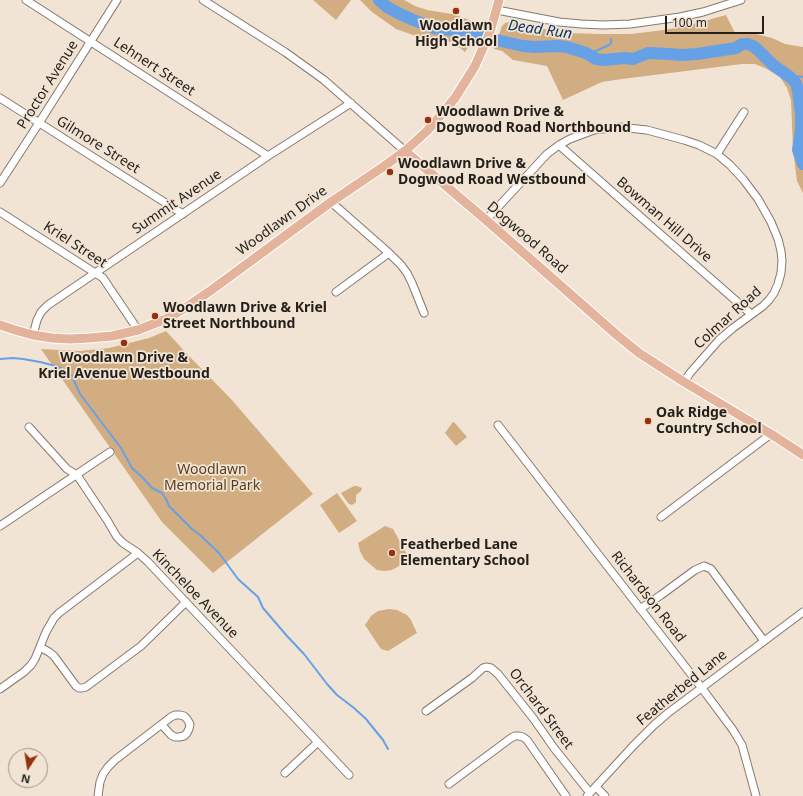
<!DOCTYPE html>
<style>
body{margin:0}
#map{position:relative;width:803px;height:796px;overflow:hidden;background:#f1e4d5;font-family:"Noto Sans",sans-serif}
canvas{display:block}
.north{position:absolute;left:8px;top:748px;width:40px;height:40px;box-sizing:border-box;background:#f1e4d5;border:1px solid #9f958a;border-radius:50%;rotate:192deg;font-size:11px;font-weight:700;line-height:16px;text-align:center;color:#241f1a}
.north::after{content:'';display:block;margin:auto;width:14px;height:18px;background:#97300c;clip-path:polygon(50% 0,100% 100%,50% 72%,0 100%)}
.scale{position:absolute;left:665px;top:16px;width:99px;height:18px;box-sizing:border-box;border:2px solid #241f1a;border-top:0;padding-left:5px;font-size:12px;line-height:14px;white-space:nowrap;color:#241f1a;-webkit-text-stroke:3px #f1e4d5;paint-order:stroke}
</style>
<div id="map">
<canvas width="803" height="796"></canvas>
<div class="north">N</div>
<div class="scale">100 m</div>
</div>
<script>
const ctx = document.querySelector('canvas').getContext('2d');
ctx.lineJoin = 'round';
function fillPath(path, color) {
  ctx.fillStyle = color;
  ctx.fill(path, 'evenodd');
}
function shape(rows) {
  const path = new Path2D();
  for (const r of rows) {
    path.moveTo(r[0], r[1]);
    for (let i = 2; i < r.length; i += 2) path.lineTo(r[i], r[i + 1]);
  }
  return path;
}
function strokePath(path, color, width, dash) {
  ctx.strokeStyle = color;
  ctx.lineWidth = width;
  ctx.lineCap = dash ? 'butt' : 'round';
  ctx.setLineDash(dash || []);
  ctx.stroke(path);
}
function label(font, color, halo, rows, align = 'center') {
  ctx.font = font + ' "Noto Sans",sans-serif';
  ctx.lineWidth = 3.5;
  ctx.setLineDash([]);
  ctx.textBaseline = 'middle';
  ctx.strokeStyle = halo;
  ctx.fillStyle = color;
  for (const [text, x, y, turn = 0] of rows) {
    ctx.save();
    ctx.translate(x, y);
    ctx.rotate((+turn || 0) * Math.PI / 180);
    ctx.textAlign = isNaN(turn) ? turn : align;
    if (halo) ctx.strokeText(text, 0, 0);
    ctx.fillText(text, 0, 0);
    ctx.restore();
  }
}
fillPath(shape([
 [313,0,351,0,336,20],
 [360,0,404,0,415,6,427,10,452,14,478,23,470,44,465,52,453,42,439,41,416,36,396,29,372,12],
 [726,15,735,33,756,34,772,38,785,44,803,47,803,193,797,181,793,150,791,100,787,88,780,77,767,69,755,64,742,64,622,79,602,82,563,100,547,66,513,60,502,51,494,49,502,26,505,23,509,22,538,28,568,33,600,34,631,34,664,30,686,26],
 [166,331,189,356,231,399,313,494,213,573,162,522,41,349,80,351,109,348,149,338],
 [454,422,467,437,456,446,445,433,452,423],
 [354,486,357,486,362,488,361,491,356,495,356,502,354,504,351,505,348,503,341,493],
 [337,493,357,521,339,533,320,505],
 [385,526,393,529,409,558,399,566,392,570,384,571,377,570,364,559,360,551,358,543],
 [389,609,397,610,407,615,411,620,417,633,388,651,381,649,365,625,371,616,378,611]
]), '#d2ad81');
strokePath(shape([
 [589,54,609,45,611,43,611,39],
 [787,75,803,77],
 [0,359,13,358,23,359,40,362,56,366,65,370,72,376,80,394,121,448,132,468,142,477,152,488,162,493,166,499,169,506,193,530,200,535,219,553,238,579,258,597,263,608,287,636,304,654,327,684,337,695,354,708,366,719,383,740,388,749]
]), '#67a1e5', 2);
strokePath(shape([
 [379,0,387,7,398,13,411,19,434,28,452,30,523,46,534,47,558,46,567,47,586,53,596,59,604,60,625,58,633,59,648,53,669,54,682,55,697,54,736,48,742,44,748,44,753,46,758,50,773,65,790,77,796,83,798,91,801,114,801,129,798,150,803,164]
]), '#67a1e5', 12);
const minor = shape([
 [26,0,268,156],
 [203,0,285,52,306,67,324,80,405,151],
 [497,10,559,22,581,24,604,25,630,24,680,17,703,12,741,0],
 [0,98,183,214],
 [559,145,751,314],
 [717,154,744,112],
 [0,183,39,123,117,0],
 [331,202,389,253,401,265,407,273,412,283,424,313],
 [0,212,103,278,138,330],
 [486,220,547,154,559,145,570,139,594,130,619,127,647,130,684,140,699,145,717,154,730,165,743,179,758,199,771,222,778,239,781,251,782,261,781,273,778,284,774,293,769,300,763,306,733,328,719,340,690,373,684,382],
 [336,292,389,253],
 [33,335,37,320,41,312,48,305,268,156,351,103],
 [498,425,701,687,733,730,742,745,756,796],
 [29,427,67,469,77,475,107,520,117,537,123,543,138,553,148,562,349,775],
 [661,517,771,434],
 [0,526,110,452],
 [640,609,661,595,695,570,704,566,711,569,764,641],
 [40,647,49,652,54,656,76,686,79,688,82,688,86,687,141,646,186,602],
 [0,689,24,672,31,665,35,659,46,632,54,618,59,613,138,553],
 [426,711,472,678,483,668,486,667,491,668,498,674,533,718,554,748,590,793],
 [285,773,318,742],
 [449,784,511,738,515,736,519,736,523,737,527,740,566,796],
 [596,787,605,796],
 [98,796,100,782,103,774,108,767,115,760,171,717,175,715,180,715,184,716,187,719,190,724,189,729,187,733,184,736,179,737,175,737,171,735,162,725],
 [587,796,633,746,654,725,668,713,803,612]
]);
const major = shape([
 [405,151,486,220,618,336,639,353,684,382,771,434,803,455],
 [0,325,15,330,33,335,52,338,70,339,89,338,112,336,138,330,166,319,185,308,210,291,331,202,383,167,405,151,427,131,440,116,455,98,475,66,490,32,499,0]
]);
strokePath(minor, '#85796c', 9);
strokePath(major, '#fff', 11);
strokePath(minor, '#fff', 7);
strokePath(major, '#e4b39b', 9);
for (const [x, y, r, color] of [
 [456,11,4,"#97300c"],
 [428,120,4,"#97300c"],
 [390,172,4,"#97300c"],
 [155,316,4,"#97300c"],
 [124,343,4,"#97300c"],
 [648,421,4,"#97300c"],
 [392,553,4,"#97300c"]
]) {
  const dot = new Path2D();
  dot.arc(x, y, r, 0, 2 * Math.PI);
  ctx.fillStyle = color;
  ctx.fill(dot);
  strokePath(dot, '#f1e4d5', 1.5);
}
label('bold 14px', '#241f1a', '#f1e4d5', [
 ["Woodlawn",456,26,"center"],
 ["High School",456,42,"center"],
 ["Woodlawn Drive &",436,112],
 ["Dogwood Road Northbound",436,128],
 ["Woodlawn Drive &",398,164],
 ["Dogwood Road Westbound",398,180],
 ["Woodlawn Drive & Kriel",163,308],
 ["Street Northbound",163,324],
 ["Woodlawn Drive &",124,358,"center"],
 ["Kriel Avenue Westbound",124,374,"center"],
 ["Oak Ridge",656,413],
 ["Country School",656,429],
 ["Featherbed Lane",400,545],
 ["Elementary School",400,561]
], 'left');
label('14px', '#241f1a', '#f1e4d5', [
 ["Lehnert Street",154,67,33],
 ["Proctor Avenue",48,85,-58],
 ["Gilmore Street",98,145,32],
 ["Summit Avenue",177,202,-34],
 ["Bowman Hill Drive",664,220,41],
 ["Woodlawn Drive",282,221,-36],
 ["Dogwood Road",527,238,41],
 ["Kriel Street",75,245,33],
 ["Colmar Road",728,318,-42],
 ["Kincheloe Avenue",195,594,46],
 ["Richardson Road",648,597,52],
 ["Featherbed Lane",682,688,-39],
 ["Orchard Street",541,709,53]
]);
label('14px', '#583e1e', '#f1e4d5', [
 ["Woodlawn",212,470],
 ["Memorial Park",212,486]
]);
label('italic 15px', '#09335e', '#f1e4d5', [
 ["Dead Run",540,30,8]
]);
</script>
